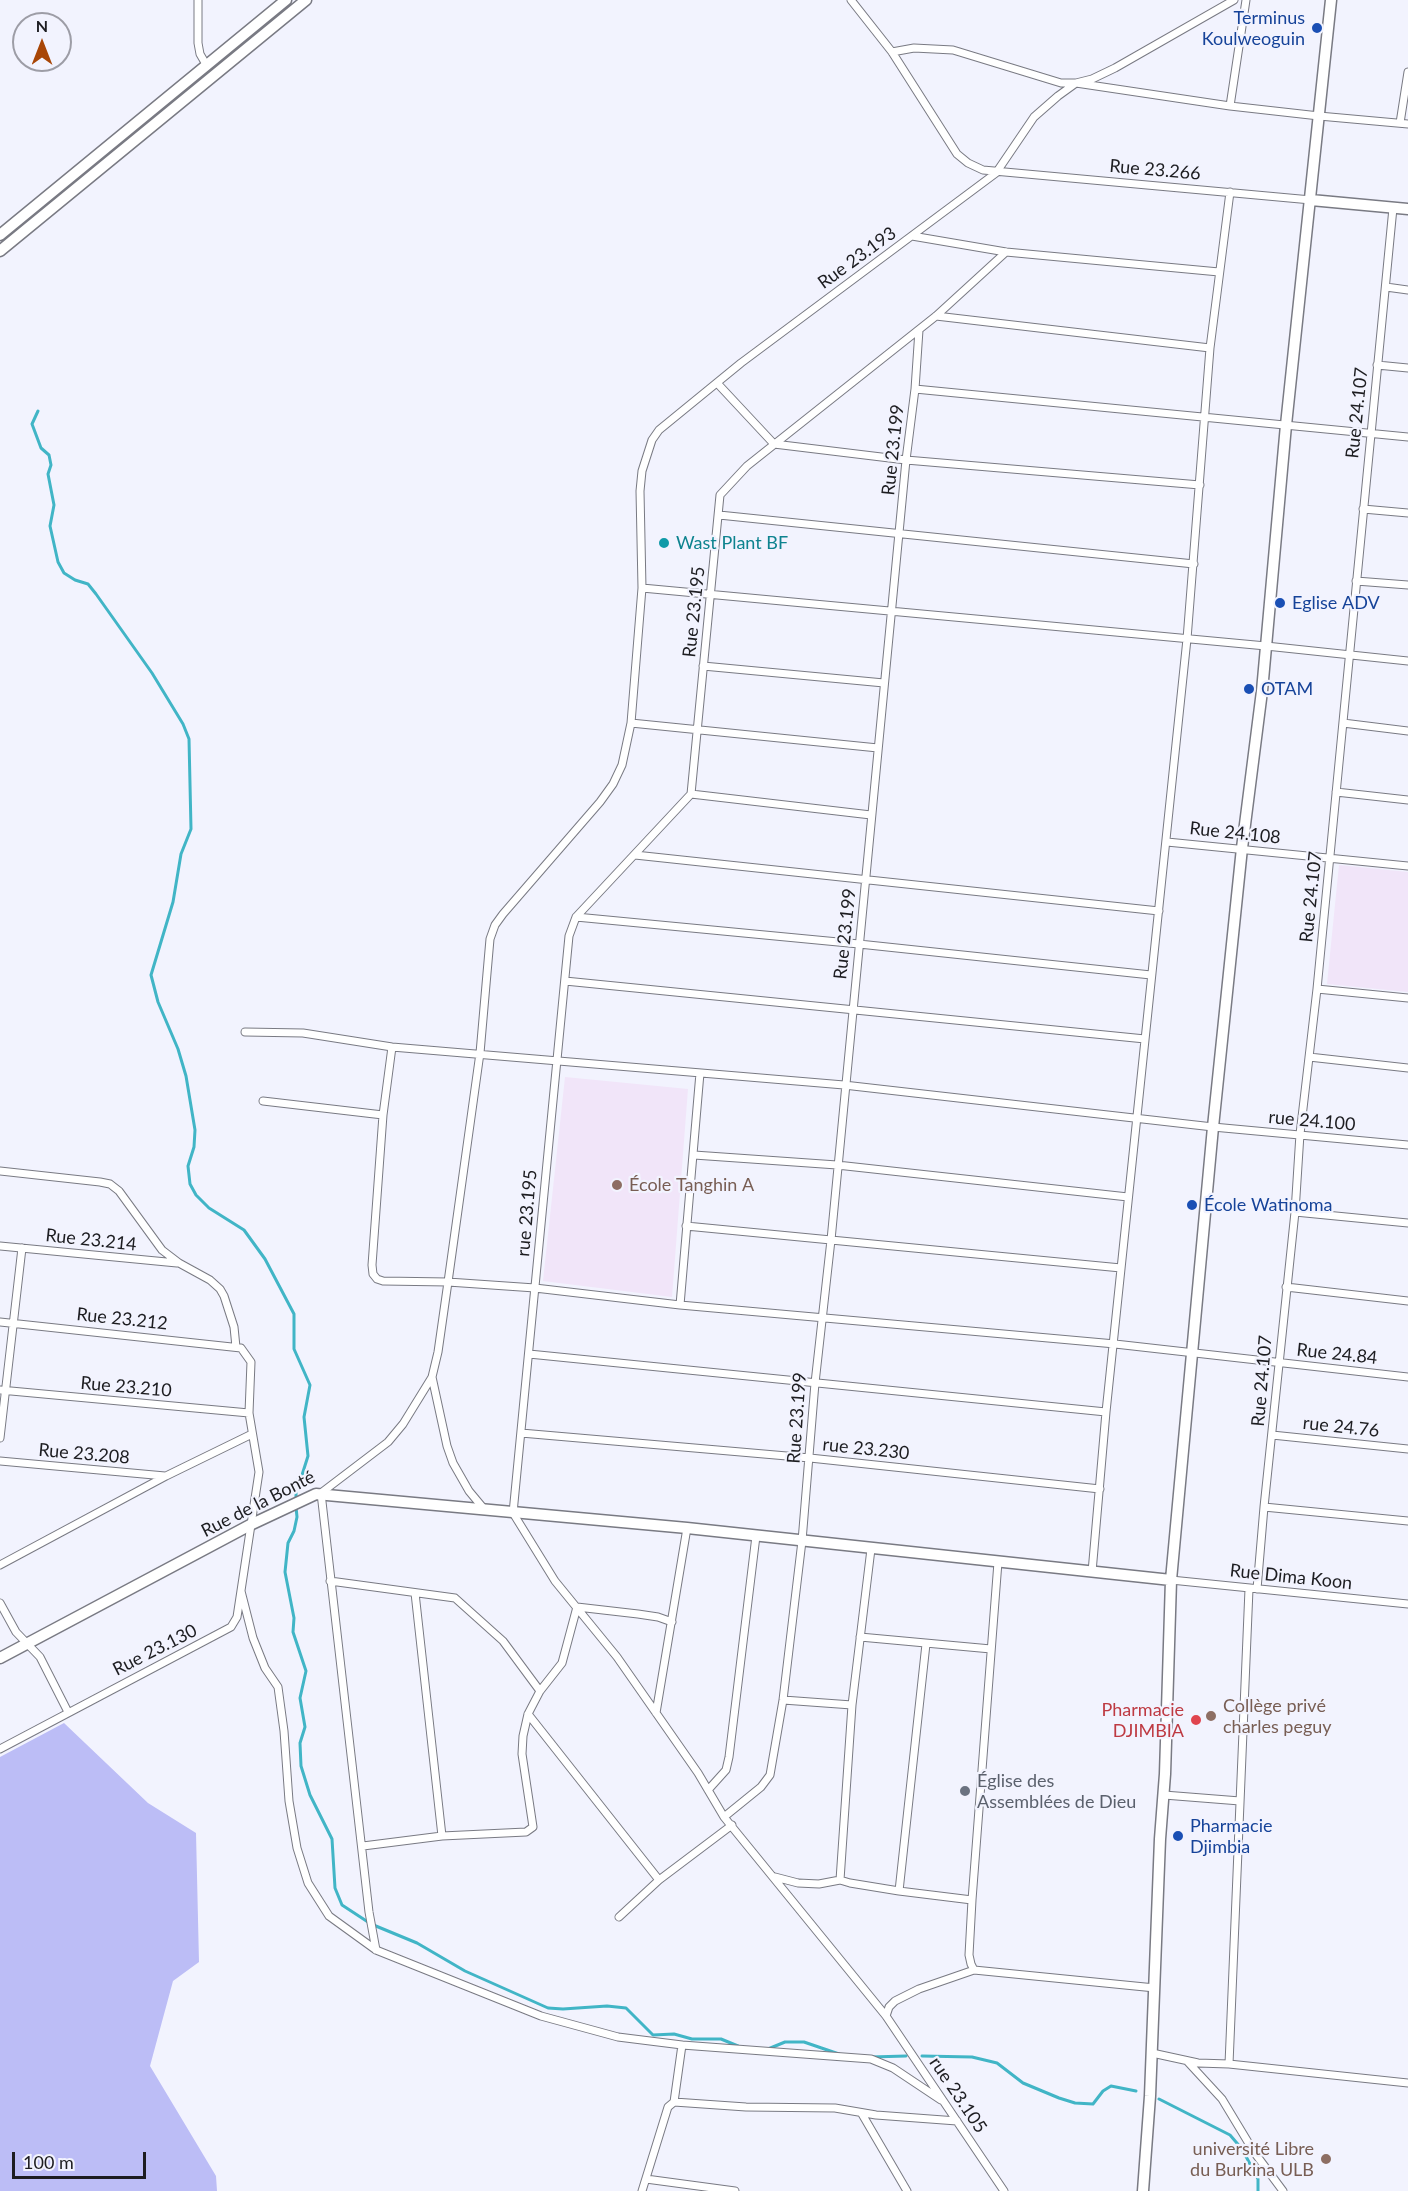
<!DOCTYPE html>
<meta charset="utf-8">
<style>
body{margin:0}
#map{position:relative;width:1408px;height:2191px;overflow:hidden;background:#f2f3fe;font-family:Lato,sans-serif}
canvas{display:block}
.north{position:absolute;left:12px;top:12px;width:60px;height:60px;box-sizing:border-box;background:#f2f3fe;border:2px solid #9d9da6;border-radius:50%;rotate:0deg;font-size:16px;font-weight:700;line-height:24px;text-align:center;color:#1d1d21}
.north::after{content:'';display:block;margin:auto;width:21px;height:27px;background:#a84606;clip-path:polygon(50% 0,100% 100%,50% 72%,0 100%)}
.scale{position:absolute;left:12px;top:2152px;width:134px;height:27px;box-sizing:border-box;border:3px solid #1d1d21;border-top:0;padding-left:8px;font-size:18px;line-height:21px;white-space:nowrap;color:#1d1d21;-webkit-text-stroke:4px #f2f3fe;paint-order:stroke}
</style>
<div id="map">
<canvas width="1408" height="2191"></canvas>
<div class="north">N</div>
<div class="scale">100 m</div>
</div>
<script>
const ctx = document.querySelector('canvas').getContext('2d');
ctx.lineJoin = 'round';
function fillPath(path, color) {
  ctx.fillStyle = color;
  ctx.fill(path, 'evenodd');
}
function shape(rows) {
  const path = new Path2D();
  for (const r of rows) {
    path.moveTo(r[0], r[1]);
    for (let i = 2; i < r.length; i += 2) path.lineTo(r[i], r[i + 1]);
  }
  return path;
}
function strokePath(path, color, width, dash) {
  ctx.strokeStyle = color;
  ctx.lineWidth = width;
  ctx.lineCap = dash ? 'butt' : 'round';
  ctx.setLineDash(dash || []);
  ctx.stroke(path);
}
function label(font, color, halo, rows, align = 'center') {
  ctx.font = font + ' Lato,sans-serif';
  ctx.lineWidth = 4.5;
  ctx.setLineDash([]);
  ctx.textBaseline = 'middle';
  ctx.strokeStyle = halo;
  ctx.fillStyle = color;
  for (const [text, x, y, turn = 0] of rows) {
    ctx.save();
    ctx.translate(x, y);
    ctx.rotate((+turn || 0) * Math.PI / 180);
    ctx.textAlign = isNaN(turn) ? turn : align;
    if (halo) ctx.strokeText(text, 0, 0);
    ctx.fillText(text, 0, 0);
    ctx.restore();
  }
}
fillPath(shape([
 [1339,865,1408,872,1408,992,1327,984],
 [565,1077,688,1089,672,1297,543,1281]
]), '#f1e5f9');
fillPath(shape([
 [64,1723,148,1803,196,1833,199,1962,173,1981,150,2066,216,2176,217,2191,0,2191,0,1757]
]), '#bcbdf6');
strokePath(shape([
 [38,411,32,424,41,448,49,455,51,465,48,474,54,505,50,526,58,562,64,573,75,580,88,584,96,594,152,673,183,724,189,739,191,829,181,854,173,902,151,975,158,1002,178,1049,186,1076,195,1130,194,1147,188,1166,190,1184,196,1195,209,1208,244,1230,265,1259,294,1314,294,1349,310,1385,304,1417,308,1456,302,1475,296,1482,296,1501],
 [296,1507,297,1517,294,1531,288,1543,285,1572,294,1618,293,1632,306,1671,300,1698,305,1727,300,1743,301,1766,310,1795,332,1839,335,1888,342,1905,371,1924,417,1943,465,1971,548,2008,563,2009,607,2006,626,2008,653,2035,674,2034,692,2039,721,2039,738,2046],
 [768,2049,785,2042,804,2042,839,2054],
 [922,2056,972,2057,997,2063,1023,2083,1059,2098,1075,2103,1093,2104,1103,2091,1111,2086,1136,2091],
 [871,2057,906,2056],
 [1159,2099,1230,2135,1242,2149,1258,2179,1258,2191]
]), '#41b5c6', 3);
const street = shape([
 [198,0,198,43,200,54,207,66],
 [851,0,892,52,957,154,968,163,983,170,1311,200],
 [892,52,914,48,953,50,1061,83,1076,83,1230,106,1319,116,1408,124],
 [1230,106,1246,0],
 [1400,123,1408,72],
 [912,236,1006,252,1219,272],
 [1386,287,1408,290],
 [936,316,1210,348],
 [1377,365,1408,368],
 [717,383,774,444,906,460,1200,485],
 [915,389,1408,437],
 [1363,509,1408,513],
 [719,515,1194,564],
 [1356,581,1408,585],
 [642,588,1266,646,1408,661],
 [703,666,884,683],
 [631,723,878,748],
 [1343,723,1408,731],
 [1336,792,1408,800],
 [691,794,871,815],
 [1167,842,1408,866],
 [635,855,1159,911],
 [576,917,859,944,1151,975],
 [565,981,1145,1039],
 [1317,989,1408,998],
 [245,1032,303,1033,392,1047,844,1085,1213,1127,1408,1145],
 [392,1047,383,1115,372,1265,373,1274,377,1279,383,1281,448,1282,535,1288,680,1305,1115,1344,1408,1377],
 [1309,1057,1408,1068],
 [263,1101,383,1115],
 [694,1155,837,1165,1128,1197],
 [0,1171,100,1182,110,1184,119,1191,162,1250,179,1263,210,1280,220,1289,224,1296,234,1327,236,1347],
 [1295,1212,1408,1223],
 [686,1226,1121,1268],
 [0,1246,177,1263],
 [1286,1287,1408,1301],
 [680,1305,700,1073],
 [0,1322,241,1348,251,1362,249,1413,259,1472,237,1617,231,1627,0,1749],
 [529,1354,1106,1412],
 [432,1377,447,1446,453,1463,469,1491,484,1509],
 [0,1390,249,1413],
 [521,1433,810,1458,1100,1489],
 [1272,1435,1408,1449],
 [0,1438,22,1248],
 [0,1461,165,1476],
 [1264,1507,1408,1521],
 [998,1562,972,1900,969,1955,971,1964,974,1970,1155,1988],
 [0,1565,166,1476,252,1434],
 [1092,1572,1106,1412,1187,639,1210,348,1230,192],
 [1171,1580,1408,1604],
 [330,1581,455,1598,503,1641,540,1691],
 [1257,1589,1264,1507,1295,1212,1300,1134,1317,989,1393,208],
 [241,1591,253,1638,265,1668,278,1687,284,1731,289,1801,297,1848,308,1883,329,1916,376,1950,541,2016,618,2037,682,2045,871,2059,893,2068,941,2100],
 [415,1593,442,1836,526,1832,533,1827,522,1754,523,1736,528,1714,540,1691,562,1663,577,1607,638,1614,658,1617,672,1622],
 [0,1603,16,1632,40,1657,68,1712],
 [860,1637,991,1649],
 [783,1700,852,1705],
 [656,1713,687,1528],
 [528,1714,659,1880,732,1825],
 [708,1790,726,1770,729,1757,756,1536],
 [1164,1795,1240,1801],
 [724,1817,761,1787,770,1775,783,1700,802,1541,815,1383,831,1240,906,460,915,389,919,330],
 [363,1846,442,1836],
 [775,1877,798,1883,819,1884,840,1880,850,1883,899,1891,972,1900],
 [840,1880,852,1705,871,1549],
 [899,1891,926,1644],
 [619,1917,659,1880],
 [376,1950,369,1912,321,1493,388,1442,403,1424,432,1377,438,1352,448,1282,480,1053,490,939,495,925,503,914,600,802,613,784,622,765,631,723,642,588,640,491,642,471,652,440,659,430,741,363,996,173,1034,117,1058,96,1076,83,1092,79,1115,68,1234,0],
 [886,2016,889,2007,895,2001,919,1989,974,1970],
 [1152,2053,1198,2063,1229,2064,1249,1589],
 [1187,2061,1222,2099,1254,2152,1283,2191],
 [1229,2064,1408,2083],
 [674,2102,746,2107,835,2108,876,2115,957,2121],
 [674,2102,682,2045],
 [862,2114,907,2191],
 [646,2179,735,2191],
 [642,2191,668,2107,674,2102],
 [1004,2191,886,2016,724,1817,698,1773,617,1657,555,1581,513,1513,569,936,576,917,691,794,720,495,747,466,936,316,1006,252]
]);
const secondary = shape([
 [1311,200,1408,209],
 [0,1658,252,1524,316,1494,687,1528,1171,1580],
 [1143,2191,1150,2096,1160,1839,1165,1774,1171,1580,1213,1127,1242,848,1262,691,1286,425,1331,0]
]);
const primary = shape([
 [0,235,286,0],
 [0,251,306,0]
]);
strokePath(street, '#797a83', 9);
strokePath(secondary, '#797a83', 13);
strokePath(primary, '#797a83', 13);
strokePath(street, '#fff', 7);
strokePath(secondary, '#fff', 10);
strokePath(primary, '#fff', 10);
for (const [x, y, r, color] of [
 [1317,28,6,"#1a4fb4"],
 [664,543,6,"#0f9aa8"],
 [1280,603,6,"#1a4fb4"],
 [1249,689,6,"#1a4fb4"],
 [617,1185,6,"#8d6e63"],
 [1192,1205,6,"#1a4fb4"],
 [1211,1716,6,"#8d6e63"],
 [1196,1720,6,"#e0444e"],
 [965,1791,6,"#6b7280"],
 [1178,1836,6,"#1a4fb4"],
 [1326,2159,6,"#8d6e63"]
]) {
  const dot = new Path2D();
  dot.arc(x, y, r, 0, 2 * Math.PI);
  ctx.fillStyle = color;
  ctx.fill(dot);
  strokePath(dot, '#f2f3fe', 2);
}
label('18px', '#164399', '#f2f3fe', [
 ["Terminus",1305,18,"right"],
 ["Koulweoguin",1305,39,"right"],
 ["Eglise ADV",1292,603],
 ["OTAM",1261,689],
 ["École Watinoma",1204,1205],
 ["Pharmacie",1190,1826],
 ["Djimbia",1190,1847]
], 'left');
label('18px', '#1d1d21', '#f2f3fe', [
 ["Rue 23.266",1155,170,5],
 ["Rue 23.193",857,258,-36],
 ["Rue 24.107",1357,413,-84],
 ["Rue 23.199",893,450,-84],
 ["Rue 23.195",694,612,-84],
 ["Rue 24.108",1235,833,6],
 ["Rue 24.107",1311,897,-84],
 ["Rue 23.199",845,934,-84],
 ["rue 24.100",1312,1121,5],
 ["rue 23.195",527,1213,-85],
 ["Rue 23.214",91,1240,6],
 ["Rue 23.212",122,1319,6],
 ["Rue 24.84",1337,1354,6],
 ["Rue 24.107",1262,1381,-85],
 ["Rue 23.210",126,1387,5],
 ["Rue 23.199",797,1418,-86],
 ["rue 24.76",1341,1427,6],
 ["rue 23.230",866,1449,6],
 ["Rue 23.208",84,1454,5],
 ["Rue de la Bonté",258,1504,-27],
 ["Rue Dima Koon",1291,1577,6],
 ["Rue 23.130",155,1650,-27],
 ["rue 23.105",958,2095,56]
]);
label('18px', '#0d838f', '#f2f3fe', [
 ["Wast Plant BF",676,543]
], 'left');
label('18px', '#785e54', '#f2f3fe', [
 ["École Tanghin A",629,1185],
 ["Collège privé",1223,1706],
 ["charles peguy",1223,1727],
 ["université Libre",1314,2149,"right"],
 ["du Burkina ULB",1314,2170,"right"]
], 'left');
label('18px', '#be3a42', '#f2f3fe', [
 ["Pharmacie",1184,1710],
 ["DJIMBIA",1184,1731]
], 'right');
label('18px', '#5b616d', '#f2f3fe', [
 ["Église des",977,1781],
 ["Assemblées de Dieu",977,1802]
], 'left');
</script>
